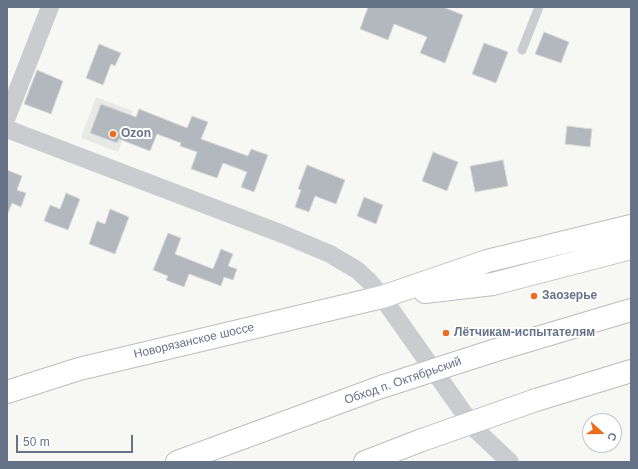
<!DOCTYPE html>
<meta charset="utf-8">
<style>
body{margin:0}
#map{position:relative;width:638px;height:469px;overflow:hidden;background:#f7f7f4;font-family:Arial,sans-serif}
canvas{display:block}
.frame{position:absolute;inset:0;border:8px solid #657287;pointer-events:none}
.north{position:absolute;left:582px;top:413px;width:40px;height:40px;box-sizing:border-box;background:#fff;border:1px solid #c1c7cf;border-radius:50%;rotate:111deg;font-size:11px;font-weight:700;line-height:16px;text-align:center;color:#657287}
.north::after{content:'';display:block;margin:auto;width:14px;height:18px;background:#ed6d1e;clip-path:polygon(50% 0,100% 100%,50% 72%,0 100%)}
.scale{position:absolute;left:16px;top:435px;width:117px;height:18px;box-sizing:border-box;border:2px solid #657287;border-top:0;padding-left:5px;font-size:12px;line-height:14px;white-space:nowrap;color:#657287;-webkit-text-stroke:3px #fff;paint-order:stroke}
</style>
<div id="map">
<canvas width="638" height="469"></canvas>
<div class="frame"></div>
<div class="north">С</div>
<div class="scale">50 m</div>
</div>
<script>
const ctx = document.querySelector('canvas').getContext('2d');
ctx.lineJoin = 'round';
function fillPath(path, color) {
  ctx.fillStyle = color;
  ctx.fill(path, 'evenodd');
}
function shape(rows) {
  const path = new Path2D();
  for (const r of rows) {
    path.moveTo(r[0], r[1]);
    for (let i = 2; i < r.length; i += 2) path.lineTo(r[i], r[i + 1]);
  }
  return path;
}
function strokePath(path, color, width, dash) {
  ctx.strokeStyle = color;
  ctx.lineWidth = width;
  ctx.lineCap = dash ? 'butt' : 'round';
  ctx.setLineDash(dash || []);
  ctx.stroke(path);
}
function label(font, color, halo, rows, align = 'center') {
  ctx.font = font + ' Arial,sans-serif';
  ctx.lineWidth = 4;
  ctx.setLineDash([]);
  ctx.textBaseline = 'middle';
  ctx.strokeStyle = halo;
  ctx.fillStyle = color;
  for (const [text, x, y, turn = 0] of rows) {
    ctx.save();
    ctx.translate(x, y);
    ctx.rotate((+turn || 0) * Math.PI / 180);
    ctx.textAlign = isNaN(turn) ? turn : align;
    if (halo) ctx.strokeText(text, 0, 0);
    ctx.fillText(text, 0, 0);
    ctx.restore();
  }
}
fillPath(shape([
 [96,97,133,111,118,152,81,138]
]), '#e8e8e7');
const building = shape([
 [368,7,443,7,463,15,445,63,420,53,427,37,394,24,388,40,360,29,368,7],
 [544,32,569,42,561,63,535,54,544,32],
 [484,43,508,52,496,83,472,74,484,43],
 [99,44,121,53,115,66,111,64,103,85,86,78,99,44],
 [37,70,63,81,51,114,24,104,37,70],
 [101,104,136,117,139,109,187,128,192,116,208,122,201,139,248,156,251,149,268,155,254,192,241,187,247,172,223,163,217,178,191,169,197,152,180,146,181,143,157,134,150,151,119,139,117,143,90,133,101,104],
 [567,126,592,129,590,147,565,144,567,126],
 [433,152,458,162,447,191,422,181,433,152],
 [503,160,508,186,475,192,470,166,503,160],
 [307,165,345,180,336,204,315,196,309,212,295,207,301,190,298,189,307,165],
 [7,170,22,176,17,190,26,193,21,207,12,203,8,213,7,213,7,170],
 [66,193,80,199,68,230,44,221,50,205,60,209,66,193],
 [364,197,383,205,376,224,357,216,364,197],
 [110,209,129,217,115,254,89,244,97,221,105,224,110,209],
 [168,233,181,238,175,254,213,269,221,249,233,254,228,266,237,269,233,280,224,277,221,286,189,274,184,287,166,280,168,276,153,270,168,233]
]);
fillPath(building, '#b2b8be');
strokePath(building, '#d9d9d7', 1);
const primary = shape([
 [425,292,493,284,631,248],
 [7,392,79,369,382,297,487,261,631,226]
]);
const highway = shape([
 [493,351,631,310],
 [536,400,631,371],
 [177,462,381,387],
 [365,462,422,440]
]);
strokePath(primary, '#babdc2', 24);
strokePath(highway, '#b9bcc0', 24);
strokePath(shape([
 [522,50,539,7]
]), '#caccd0', 9);
strokePath(shape([
 [7,117,50,7],
 [7,129,285,235,330,254,357,270,370,282,382,297,475,429,510,462]
]), '#caccd0', 18);
strokePath(primary, '#fff', 22);
strokePath(highway, '#fff', 22);
const highwayBridge = shape([
 [381,387,493,351],
 [422,440,536,400]
]);
strokePath(highwayBridge, '#b9bcc0', 24, []);
strokePath(highwayBridge, '#fff', 22);
for (const [x, y, r, color] of [
 [113,134,4,"#ed6d1e"],
 [534,296,4,"#ed6d1e"],
 [446,333,4,"#ed6d1e"]
]) {
  const dot = new Path2D();
  dot.arc(x, y, r, 0, 2 * Math.PI);
  ctx.fillStyle = color;
  ctx.fill(dot);
  strokePath(dot, '#fff', 1.5);
}
label('bold 12px', '#657287', '#fff', [
 ["Ozon",121,134],
 ["Заозерье",542,296],
 ["Лётчикам-испытателям",454,333]
], 'left');
label('12px', '#657287', '#fff', [
 ["Новорязанское шоссе",194,341,-13],
 ["Обход п. Октябрьский",403,381,-19]
]);
</script>
